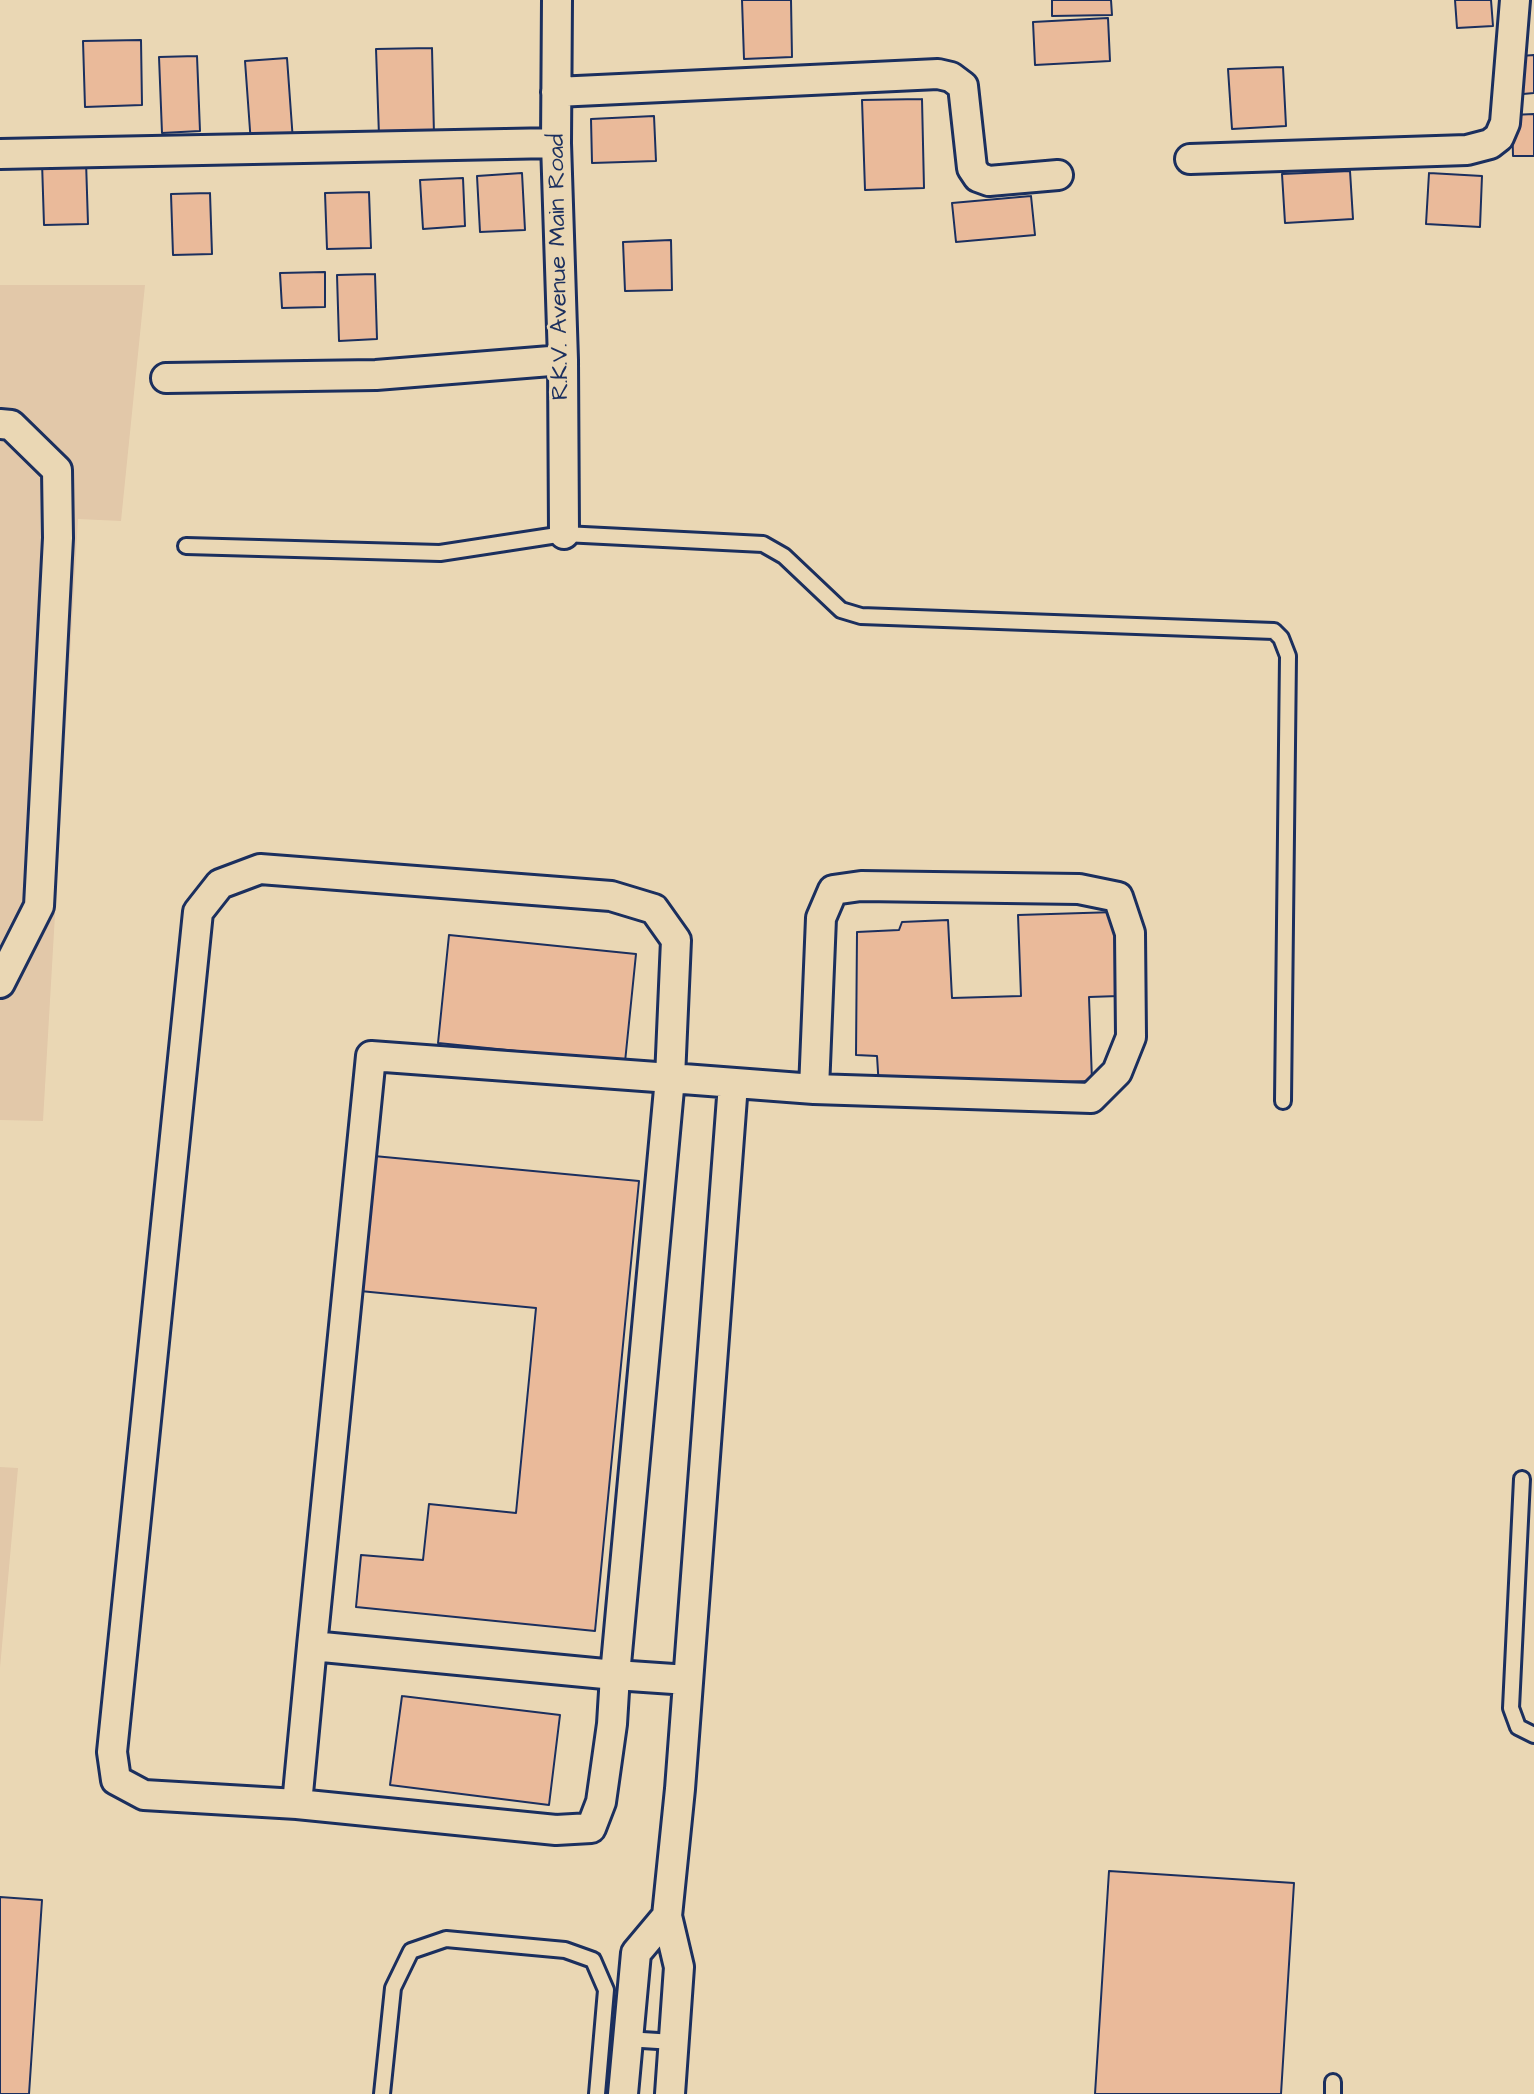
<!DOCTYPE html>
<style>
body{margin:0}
canvas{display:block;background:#ead7b4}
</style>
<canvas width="1534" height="2094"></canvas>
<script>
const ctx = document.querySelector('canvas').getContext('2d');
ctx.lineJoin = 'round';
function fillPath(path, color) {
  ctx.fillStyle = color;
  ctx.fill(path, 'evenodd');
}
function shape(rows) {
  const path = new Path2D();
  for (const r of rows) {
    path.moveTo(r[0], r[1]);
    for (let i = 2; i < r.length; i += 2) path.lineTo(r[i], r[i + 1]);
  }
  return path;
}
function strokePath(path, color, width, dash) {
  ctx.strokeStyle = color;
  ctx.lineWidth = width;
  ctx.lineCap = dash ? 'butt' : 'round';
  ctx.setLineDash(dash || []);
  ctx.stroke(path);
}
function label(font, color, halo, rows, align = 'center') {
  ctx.font = font + ' "Architects Daughter",sans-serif';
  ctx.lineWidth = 6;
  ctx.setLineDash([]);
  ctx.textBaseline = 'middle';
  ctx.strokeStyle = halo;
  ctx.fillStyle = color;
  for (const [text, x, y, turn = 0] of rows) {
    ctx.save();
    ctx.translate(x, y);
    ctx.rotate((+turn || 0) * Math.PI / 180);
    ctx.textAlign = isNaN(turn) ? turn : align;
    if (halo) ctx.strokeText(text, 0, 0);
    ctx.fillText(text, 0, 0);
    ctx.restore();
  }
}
fillPath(shape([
 [0,285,145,285,121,521,78,519,43,1121,0,1120],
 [0,1467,18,1468,0,1668]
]), '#e2c8a9');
const building = shape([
 [742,0,791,0,792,57,744,59,742,0],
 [1052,0,1111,0,1112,15,1052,16,1052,0],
 [1455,0,1491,0,1493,26,1457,28,1455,0],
 [1108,18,1110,61,1035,65,1033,22,1108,18],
 [141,40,142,105,85,107,83,41,141,40],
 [432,48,434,135,379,136,376,49,432,48],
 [1534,55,1534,93,1523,94,1521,56,1534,55],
 [197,56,200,131,162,133,159,57,197,56],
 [287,58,293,141,251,144,245,61,287,58],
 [1283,67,1286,126,1232,129,1228,69,1283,67],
 [922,99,924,188,865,190,862,100,922,99],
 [1534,114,1534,156,1513,156,1512,115,1534,114],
 [654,116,656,161,592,163,591,119,654,116],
 [86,161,88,224,44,225,42,162,86,161],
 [1350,171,1353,219,1285,223,1282,174,1350,171],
 [522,173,525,230,480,232,477,176,522,173],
 [1429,173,1482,176,1480,227,1426,224,1429,173],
 [463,178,465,226,423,229,420,180,463,178],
 [369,192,371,248,327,249,325,193,369,192],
 [210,193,212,254,173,255,171,194,210,193],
 [1031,196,1035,235,956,242,952,203,1031,196],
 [671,240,672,290,625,291,623,242,671,240],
 [325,272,325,307,282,308,280,273,325,272],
 [375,274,377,339,339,341,337,275,375,274],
 [1116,912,1119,996,1089,997,1092,1081,879,1088,877,1056,856,1055,857,932,899,930,902,922,948,920,952,998,1021,996,1018,915,1116,912],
 [449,935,636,954,625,1062,438,1043,449,935],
 [374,1156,639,1181,595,1631,356,1607,361,1555,423,1560,429,1504,516,1513,536,1308,360,1291,374,1156],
 [402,1696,560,1715,549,1805,390,1785,402,1696],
 [1109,1871,1294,1883,1281,2094,1095,2094,1109,1871],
 [0,1897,42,1900,29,2094,0,2094,0,1897]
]);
fillPath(building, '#eaba9a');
strokePath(building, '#1b2f5e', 2);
const lane = shape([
 [186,546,440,553,564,534,763,544,784,556,841,610,861,616,1274,631,1281,638,1288,656,1283,1101],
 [1522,1479,1511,1708,1518,1727,1534,1735],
 [626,2039,674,2042],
 [382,2094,393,1988,411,1951,446,1939,565,1950,593,1960,606,1990,597,2094],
 [1333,2094,1333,2082]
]);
const street = shape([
 [557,0,556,143,563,360,564,534],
 [556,92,938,74,951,77,963,86,972,168,978,177,989,181,1058,175],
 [0,154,556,143],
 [1190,159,1467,150,1490,144,1499,137,1505,123,1515,0],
 [166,378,376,375,563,360],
 [0,424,11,425,57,470,58,538,39,906,0,983],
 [688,1680,615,1675,312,1646,371,1056,670,1078,615,1675,612,1724,601,1802,591,1828,556,1830,297,1804,144,1795,116,1780,112,1752,198,912,220,884,260,869,611,896,654,909,676,940,670,1078,814,1089,821,918,833,890,861,886,1079,889,1118,897,1130,933,1131,1037,1117,1072,1091,1098,814,1089],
 [297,1804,312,1646],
 [623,2094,636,1953,667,1916],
 [670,2094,679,1967,667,1916,680,1789,733,1084]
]);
strokePath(lane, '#1b2f5e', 20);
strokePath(street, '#1b2f5e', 34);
strokePath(lane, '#ead7b4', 14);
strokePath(street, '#ead7b4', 28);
label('24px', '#1b2f5e', '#ead7b4', [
 ["R.K.V. Avenue Main Road",560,267,-91]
]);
</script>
